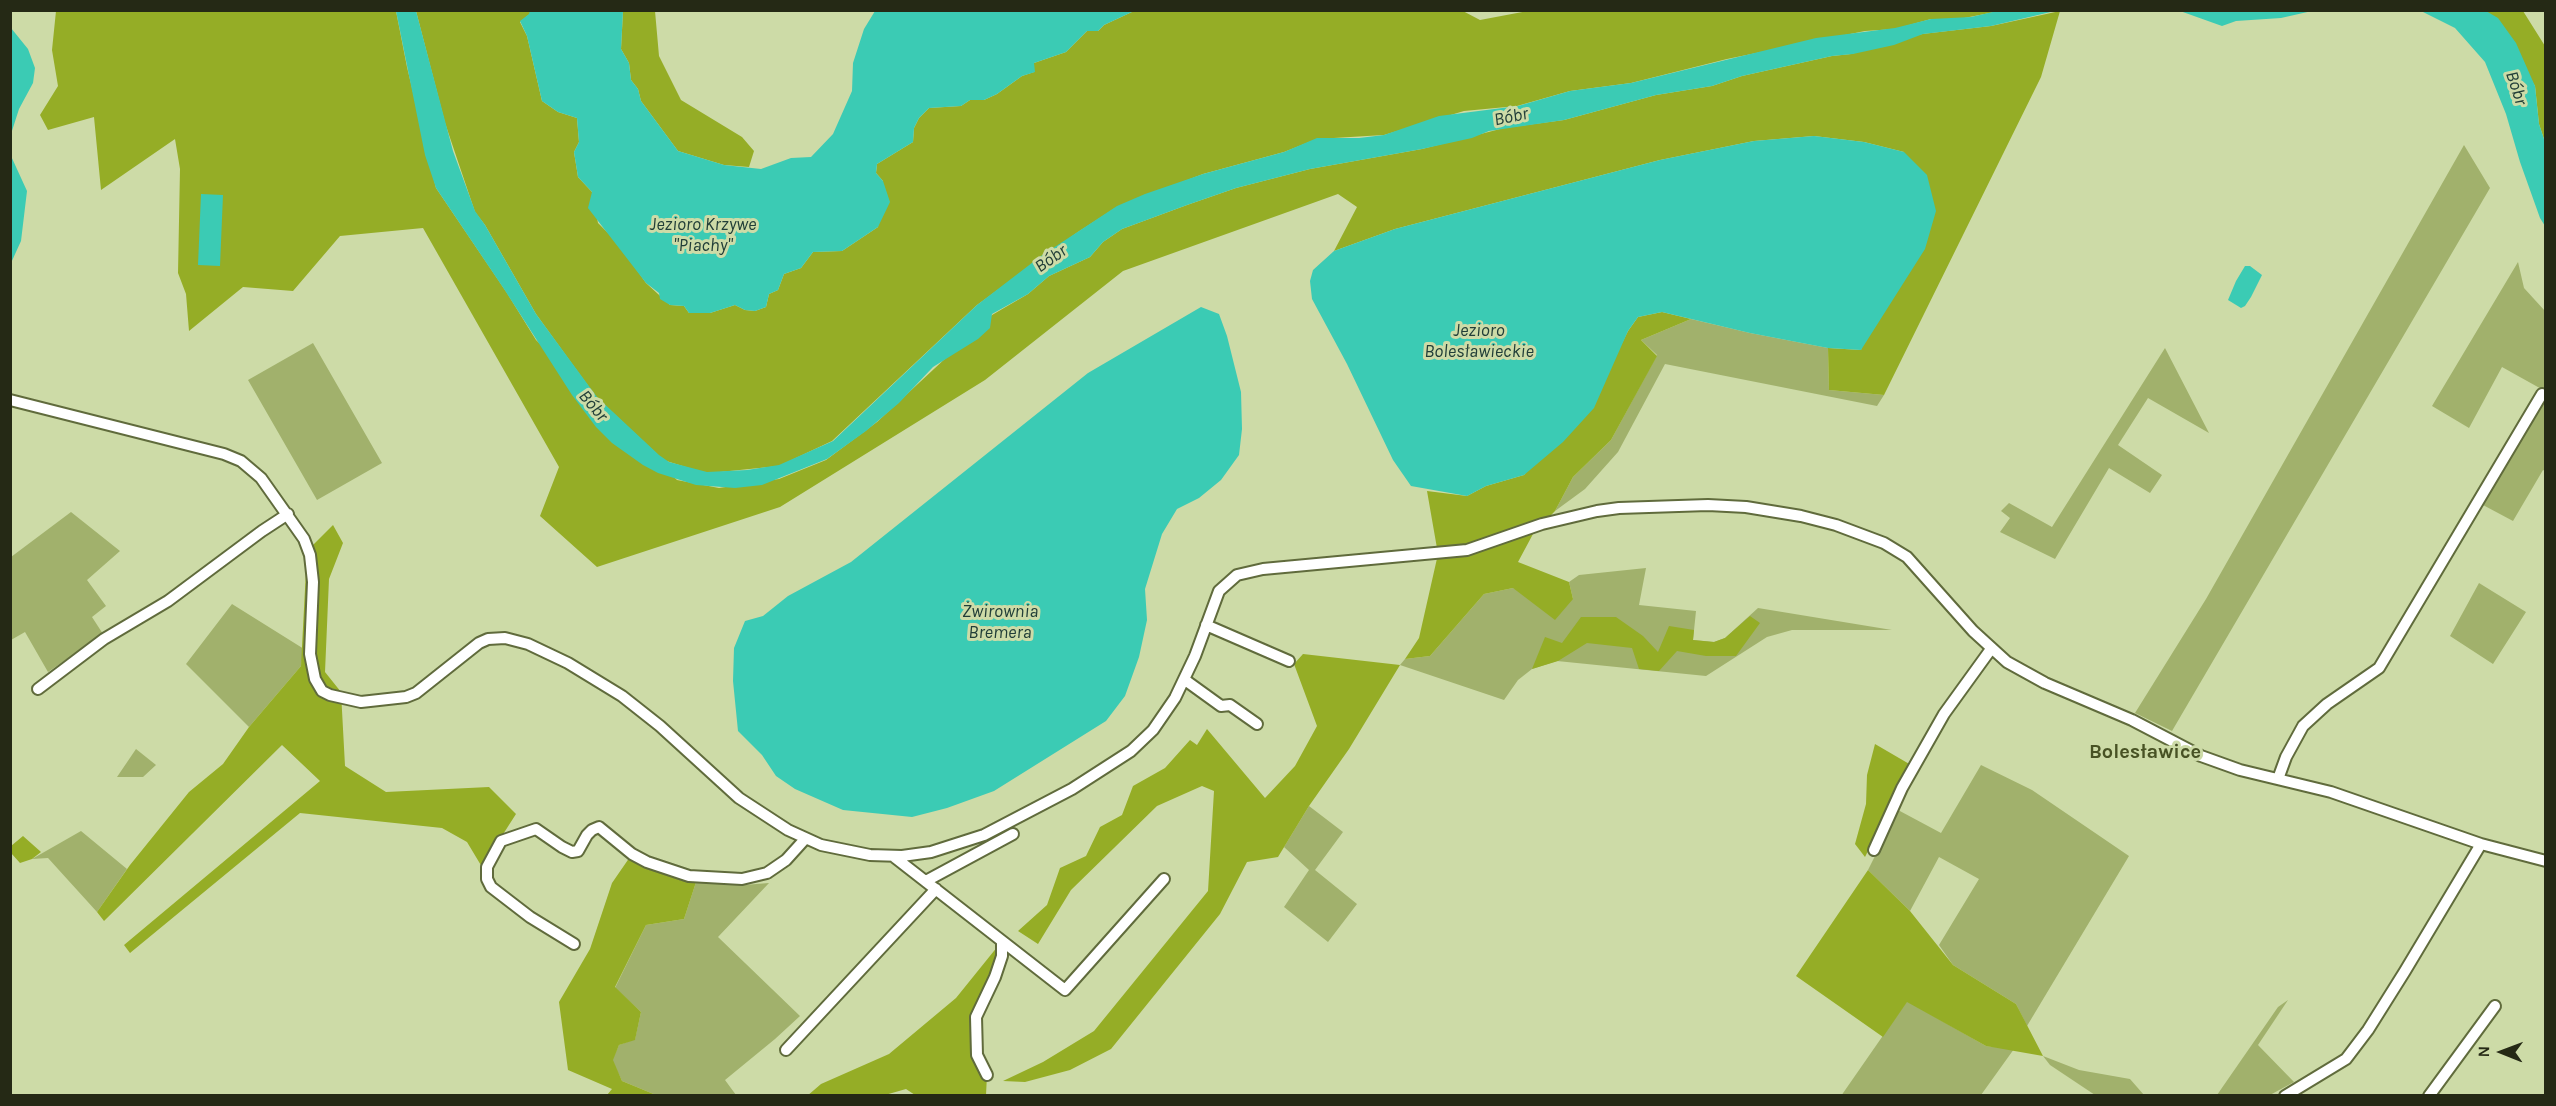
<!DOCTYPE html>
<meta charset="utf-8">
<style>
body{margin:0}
#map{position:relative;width:2556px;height:1106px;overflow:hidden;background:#cddba7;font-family:Karla,sans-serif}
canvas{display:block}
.frame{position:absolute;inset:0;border:12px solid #252915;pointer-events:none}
.north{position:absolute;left:2472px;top:1022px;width:60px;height:60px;-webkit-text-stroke:4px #cddba7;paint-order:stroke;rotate:271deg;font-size:16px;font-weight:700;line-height:24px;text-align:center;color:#252915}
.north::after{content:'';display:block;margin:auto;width:21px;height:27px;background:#252915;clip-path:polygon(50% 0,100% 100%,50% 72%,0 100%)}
</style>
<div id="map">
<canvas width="2556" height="1106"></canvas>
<div class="frame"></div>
<div class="north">N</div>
</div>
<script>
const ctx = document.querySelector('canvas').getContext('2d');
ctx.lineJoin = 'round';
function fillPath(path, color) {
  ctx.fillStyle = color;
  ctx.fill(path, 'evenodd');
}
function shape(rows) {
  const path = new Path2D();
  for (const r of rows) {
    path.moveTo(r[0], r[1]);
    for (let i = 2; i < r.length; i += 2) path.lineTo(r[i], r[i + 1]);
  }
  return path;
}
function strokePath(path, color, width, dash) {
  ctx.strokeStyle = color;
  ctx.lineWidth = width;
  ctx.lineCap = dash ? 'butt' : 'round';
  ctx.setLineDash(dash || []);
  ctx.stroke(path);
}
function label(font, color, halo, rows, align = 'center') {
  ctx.font = font + ' Karla,sans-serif';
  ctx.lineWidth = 6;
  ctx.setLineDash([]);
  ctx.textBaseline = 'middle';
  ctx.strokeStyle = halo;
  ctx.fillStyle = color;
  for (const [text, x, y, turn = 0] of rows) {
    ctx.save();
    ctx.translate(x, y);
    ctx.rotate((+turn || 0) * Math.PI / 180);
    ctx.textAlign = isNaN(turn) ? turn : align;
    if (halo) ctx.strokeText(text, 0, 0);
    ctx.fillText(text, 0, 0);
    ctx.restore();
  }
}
fillPath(shape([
 [2464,145,2490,188,2172,731,2135,713,2206,599],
 [2518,262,2524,288,2545,311,2545,391,2502,367,2469,428,2432,406],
 [1691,319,1750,333,1828,348,1829,390,1884,395,1877,406,1665,364,1618,452,1585,489,1555,511,1573,477,1611,440,1657,355,1641,340],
 [313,343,382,463,317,500,248,380],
 [2165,348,2209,433,2148,398,2118,445,2162,475,2150,493,2109,468,2055,559,2000,532,2010,518,2001,511,2009,503,2052,527],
 [2545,399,2545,471,2543,470,2513,521,2483,505],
 [71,512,120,551,87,580,106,606,92,617,103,634,48,672,25,632,11,640,11,557],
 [1646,568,1639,605,1696,611,1693,640,1714,642,1725,638,1758,608,1892,630,1792,630,1767,637,1706,676,1557,661,1532,669,1518,680,1504,700,1400,665,1405,659,1430,656,1484,594,1513,588,1573,599,1569,582,1579,575],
 [2479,583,2526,612,2493,664,2450,636],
 [232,604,304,649,301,666,249,727,186,664],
 [136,749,156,765,143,777,117,777],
 [1981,765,2032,790,2129,856,2027,1026,2016,1004,1953,965,1939,945,1979,879,1939,857,1910,911,1868,870,1898,810,1941,833],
 [1309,806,1343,832,1315,870,1357,904,1328,942,1284,907,1309,870,1284,847],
 [81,831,127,869,97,912,48,858,32,859],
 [698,876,744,885,769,883,718,937,800,1016,775,1039,725,1080,736,1095,656,1095,622,1081,612,1060,619,1045,635,1039,641,1012,615,988,646,925,684,919],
 [2288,1000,2258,1045,2294,1082,2270,1095,2217,1095,2278,1007],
 [1907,1001,1986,1046,2014,1049,1981,1095,1841,1096],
 [2043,1056,2079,1070,2130,1079,2144,1095,2095,1095,2050,1065]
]), '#a1b16c');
fillPath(shape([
 [1461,10,1480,20,1533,10,2000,11,1954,20,1931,19,1895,29,1865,31,1727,59,1631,83,1570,91,1517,106,1464,111,1384,135,1317,139,1284,152,1203,174,1117,207,1078,232,977,305,832,441,779,466,720,472,702,472,663,460,596,397,536,314,485,225,475,212,445,123,416,11,530,11,530,14,520,22,527,36,542,101,558,112,577,118,579,142,574,152,578,177,592,192,598,223,618,243,646,283,670,305,684,306,689,313,710,313,735,305,745,310,755,311,766,307,769,294,778,290,784,274,801,268,813,252,842,251,878,227,883,181,876,173,877,164,913,142,914,128,919,118,929,108,961,106,970,100,984,100,997,94,1022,76,1034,72,1034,63,1066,52,1087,31,1098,31,1104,25,1134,11],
 [56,11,396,11,407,67,436,188,507,293,536,340,677,480,719,488,779,479,826,460,877,422,992,315,1028,294,1049,276,1090,257,1103,242,1122,229,1187,205,1236,188,1310,169,1422,149,1504,128,1564,120,1656,95,1712,86,1742,76,1832,56,1851,54,1922,34,1991,26,2060,11,2041,77,1884,395,1829,390,1828,348,1861,350,1904,152,1864,142,1814,136,1754,141,1660,160,1395,229,1334,251,1357,207,1338,194,1123,271,985,380,780,507,597,567,540,516,559,467,423,228,340,236,293,291,243,287,189,331,186,294,178,273,180,169,175,139,101,190,94,117,48,130,40,115,58,86,52,50],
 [623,11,655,11,659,56,681,100,742,137,754,151,749,167,724,165,678,151,641,101,638,89,631,80,629,63,621,49],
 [2486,11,2523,11,2545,46,2545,142,2539,124,2535,86],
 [1662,312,1691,319,1641,340,1657,356,1611,440,1573,477,1555,511,1533,534,1518,562,1569,582,1573,599,1555,620,1513,588,1484,594,1430,656,1405,659,1419,638,1438,554,1427,491,1467,496,1486,486,1524,475,1617,353,1628,331,1638,317],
 [333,525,343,543,329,579,325,672,341,692,345,766,386,792,489,787,516,814,482,867,467,842,442,828,300,813,130,953,124,945,320,781,282,745,104,921,97,912,130,865,189,792,223,764,249,727,301,666,307,551],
 [1750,616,1760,623,1736,656,1706,656,1677,651,1659,671,1639,669,1632,648,1587,643,1558,661,1532,669,1545,637,1562,643,1581,617,1616,617,1643,636,1658,652,1669,626,1694,630,1693,640,1714,642,1725,638],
 [1303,654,1400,665,1349,749,1309,806,1278,857,1247,862,1220,914,1111,1049,1070,1070,1025,1082,1003,1081,1043,1062,1094,1031,1208,891,1214,791,1202,786,1157,806,1071,890,1038,944,1018,931,1047,905,1060,868,1086,856,1100,827,1122,815,1133,786,1165,768,1190,740,1197,745,1207,729,1265,798,1295,766,1317,726,1294,664],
 [1875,744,1911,765,1865,857,1855,844,1866,804,1867,775],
 [23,836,41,852,32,859,20,863,11,853,11,846],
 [632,854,698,876,684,919,646,925,615,987,641,1012,635,1040,619,1045,613,1060,622,1081,656,1095,607,1095,612,1089,568,1070,559,1002,590,949,612,883],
 [1868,870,1910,911,1953,965,2016,1004,2043,1056,1986,1046,1907,1002,1883,1037,1796,976],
 [1002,941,974,1030,987,1075,986,1095,915,1095,906,1089,885,1095,807,1096,821,1084,889,1054,956,998]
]), '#95ad26');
fillPath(shape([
 [396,11,416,11,453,151,475,211,485,225,536,314,597,397,659,455,669,462,707,472,747,470,779,465,833,441,977,305,1041,256,1117,206,1145,194,1203,174,1284,152,1317,138,1359,138,1384,135,1439,116,1518,106,1570,91,1631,83,1816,38,1895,28,1931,19,1971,17,1997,11,2055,11,1991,26,1923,34,1894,45,1853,54,1832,56,1742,76,1712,86,1656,95,1564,120,1489,131,1472,138,1422,149,1310,169,1236,188,1187,205,1122,229,1103,242,1090,257,1049,276,1028,294,992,314,990,328,978,339,933,367,899,403,866,431,827,459,762,485,735,488,696,485,658,473,643,465,612,443,596,427,572,395,504,289,436,188,425,155],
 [530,11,623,11,621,49,629,63,631,80,638,89,641,101,678,151,724,165,761,169,791,158,811,157,833,134,852,91,853,63,864,29,875,11,1134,11,1104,25,1098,31,1087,31,1066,52,1034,63,1035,72,1022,76,997,94,984,100,970,100,961,106,929,108,919,118,914,128,913,142,877,164,876,173,883,181,890,202,878,227,842,251,813,252,801,268,784,274,778,290,769,294,766,307,755,311,745,310,735,305,710,313,689,313,684,306,670,305,660,299,659,293,646,283,588,208,592,192,578,177,574,152,579,142,577,118,558,112,542,101,527,36,520,21,529,14],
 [2180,11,2312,11,2281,18,2236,21,2222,26],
 [2421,11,2486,11,2498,18,2516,43,2535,86,2539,124,2545,142,2545,226,2540,218,2520,162,2506,114,2485,62,2455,28],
 [11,28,28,49,35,68,33,83,19,109,11,134],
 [1814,136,1864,142,1904,152,1927,175,1936,211,1925,249,1861,350,1828,348,1750,333,1662,312,1638,317,1628,331,1594,408,1563,442,1524,475,1486,486,1467,496,1411,486,1393,460,1347,364,1312,299,1310,281,1313,270,1334,251,1395,229,1660,160,1754,141],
 [11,156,27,191,21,241,11,263],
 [201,194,223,195,220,266,198,265],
 [2245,266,2250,266,2262,275,2251,297,2245,306,2241,308,2228,300,2236,281],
 [1201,307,1219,314,1227,336,1241,392,1242,429,1239,455,1221,480,1199,498,1177,509,1162,534,1145,589,1147,620,1139,657,1125,696,1106,721,994,791,947,808,912,817,843,810,795,789,776,776,762,755,738,731,733,681,734,648,745,621,763,616,788,596,851,562,1088,373]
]), '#3bcbb4');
const minor = shape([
 [10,400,224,454,241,461,261,478,304,539,310,555,313,582,310,654,315,679,322,691,330,695,361,702,406,697,416,693,479,643,488,639,505,638,528,644,568,663,622,696,660,726,739,798,788,830,821,845,870,855,902,856,931,852,984,835,1072,789,1131,751,1153,730,1175,698,1195,656,1219,591,1237,575,1263,569,1467,550,1542,524,1597,511,1619,508,1708,505,1746,507,1801,516,1836,525,1884,543,1907,557,1973,631,2007,662,2045,683,2132,720,2201,756,2240,770,2331,792,2481,844,2546,861],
 [1206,625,1289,661],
 [1185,680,1221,706,1230,705,1257,724],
 [38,689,104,639,168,601,262,531,288,514],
 [2278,779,2286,757,2303,726,2327,704,2379,668,2542,394],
 [1874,850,1902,788,1944,714,1991,649],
 [893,856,1065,990,1164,879],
 [926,881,1013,834],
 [574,944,530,917,491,887,487,879,487,867,501,841,536,829,562,847,572,852,578,851,587,835,592,830,599,827,632,854,647,862,689,876,742,879,767,873,786,860,805,839],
 [786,1050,936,889],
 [987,1075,977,1055,976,1017,995,977,1002,956,1002,941],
 [2285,1096,2346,1059,2368,1030,2405,971,2481,844],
 [2429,1096,2495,1006]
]);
strokePath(minor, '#606b3c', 14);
strokePath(minor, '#fff', 10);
label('italic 18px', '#213e38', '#cddba7', [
 ["Bóbr",2516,88,72],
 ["Bóbr",1511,117,-12],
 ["Jezioro Krzywe",703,225],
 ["\"Piachy\"",703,246],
 ["Bóbr",1051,259,-35],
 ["Jezioro",1479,331],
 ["Bolesławieckie",1479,352],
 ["Bóbr",593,406,50],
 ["Żwirownia",1000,612],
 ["Bremera",1000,633]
]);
label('bold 20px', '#485224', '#cddba7', [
 ["Bolesławice",2145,752]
]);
</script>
